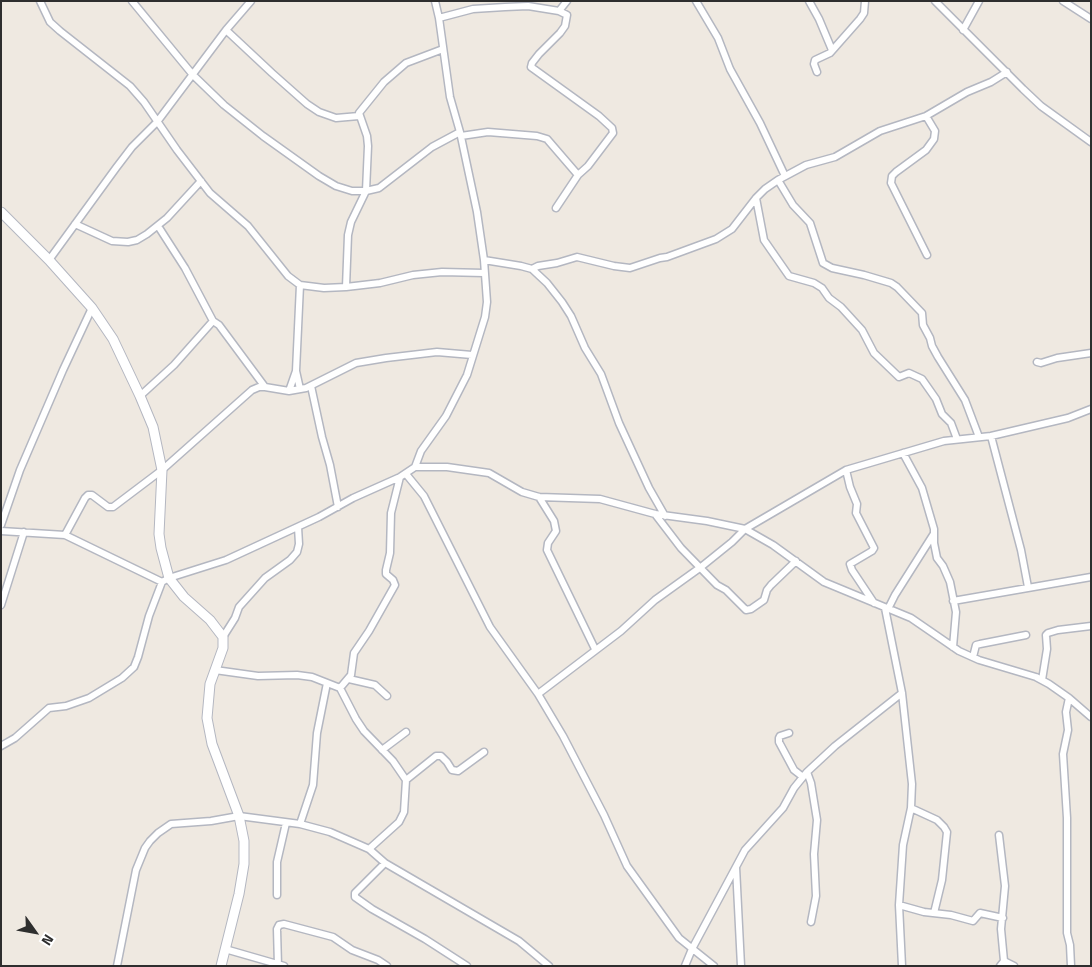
<!DOCTYPE html>
<style>
body{margin:0}
#map{position:relative;width:1092px;height:967px;overflow:hidden;background:#efe9e1;font-family:"Titillium Web",sans-serif}
canvas{display:block}
.frame{position:absolute;inset:0;border:2px solid #2e2e2e;pointer-events:none}
.north{position:absolute;left:10px;top:907px;width:50px;height:50px;-webkit-text-stroke:4px #fff;paint-order:stroke;rotate:122deg;font-size:14px;font-weight:700;line-height:20px;text-align:center;color:#2e2e2e}
.north::after{content:'';display:block;margin:auto;width:18px;height:22px;background:#2e2e2e;clip-path:polygon(50% 0,100% 100%,50% 72%,0 100%)}
</style>
<div id="map">
<canvas width="1092" height="967"></canvas>
<div class="frame"></div>
<div class="north">N</div>
</div>
<script>
const ctx = document.querySelector('canvas').getContext('2d');
ctx.lineJoin = 'round';
function shape(rows) {
  const path = new Path2D();
  for (const r of rows) {
    path.moveTo(r[0], r[1]);
    for (let i = 2; i < r.length; i += 2) path.lineTo(r[i], r[i + 1]);
  }
  return path;
}
function strokePath(path, color, width, dash) {
  ctx.strokeStyle = color;
  ctx.lineWidth = width;
  ctx.lineCap = dash ? 'butt' : 'round';
  ctx.setLineDash(dash || []);
  ctx.stroke(path);
}
const street = shape([
 [40,1,50,22,60,31,130,86,144,102,177,150,210,193,248,226,288,276,300,285,324,288,346,287,380,283,413,275,442,272,484,273],
 [132,1,193,75,224,105,263,136,319,176,336,186,352,191,366,191,379,188,432,147,460,132],
 [696,1,718,38,730,69,760,123,785,176],
 [809,1,819,19,832,50],
 [935,1,1023,89,1041,106,1091,142],
 [1063,1,1091,19],
 [439,18,473,9,505,7,528,6,559,11,567,1],
 [226,30,272,73,307,104,319,112,336,118,359,116],
 [963,30,979,1],
 [817,72,814,64,815,60,830,53,860,19,864,13,865,1],
 [926,116,935,131,934,139,926,150,896,172,892,176,891,183,927,255],
 [461,136,488,132,537,136,547,139,578,175],
 [778,180,793,205,810,223,823,263,832,268,864,275,891,283,897,287,922,313,923,325,930,338,932,346,938,357,965,400,979,437],
 [756,198,764,240,789,276,814,283,822,288,829,298,841,307,862,330,874,353,899,377,909,373,922,379,936,399,942,414,951,423,957,439],
 [556,208,578,175,588,166,613,133,612,128,599,116,531,67,532,63,539,54,560,33,565,26,567,15,559,11],
 [75,224,112,241,128,242,137,240,147,234,167,218,201,181],
 [158,226,185,268,213,321,219,325,265,387,289,391,306,388,356,363,386,358,437,352,472,355],
 [49,260,116,168,132,147,157,122,226,30,251,1],
 [484,260,521,266,532,269,547,283,562,302,571,316,585,348,601,374,619,423,649,488,665,516],
 [532,269,538,266,557,263,577,257,614,266,630,268,660,258,667,257,716,239,732,229,756,198,765,189,778,180,806,165,835,157,880,131,926,116,967,92,991,82,1007,72],
 [300,285,296,371,300,389],
 [346,287,348,235,351,222,366,191,368,146,367,136,359,113,384,82,406,63,443,49],
 [1037,362,1041,363,1057,358,1091,353],
 [311,386,322,437,330,465,338,507],
 [289,391,296,371],
 [140,396,174,365,213,321],
 [991,436,1021,550,1028,587],
 [903,453,922,488,934,529,934,543,937,558,943,566,950,582,956,612,953,647],
 [415,467,421,451,446,416,467,375,485,317,487,302,484,260,477,212,460,132,450,97,439,18,435,1],
 [846,470,850,487,857,504,856,513,874,548,872,551,850,564,852,570,874,603],
 [406,474,424,496,490,627,538,694,563,736,604,815,627,866,679,938,714,966],
 [539,497,554,521,556,531,548,543,547,550,595,649],
 [655,514,681,548,717,585,726,590,746,610,751,609,764,600,767,590,771,585,796,561],
 [1,525,20,470,63,370,92,308],
 [1,531,65,535,162,582,169,578,226,560,319,517,353,498,400,477,415,467,447,467,489,473,522,492,539,497,600,499,655,514,707,521,745,529,773,545,824,582,911,618,959,651,979,660,1036,677,1049,684,1069,698,1091,717],
 [65,535,85,498,88,495,92,495,108,507,113,507,162,470,252,390,259,387,265,387],
 [953,601,1091,577],
 [1,605,24,532],
 [885,608,902,693,912,784,911,808,903,845,899,905,902,966],
 [888,609,895,595,933,535],
 [223,637,235,618,239,607,265,578,290,560,297,552,299,544,298,527],
 [973,657,976,645,980,644,1026,635],
 [215,670,258,676,297,675,312,677,340,688,356,719,364,731,393,761,406,780,404,812,399,822,369,849],
 [349,679,375,685,387,696],
 [1042,680,1047,649,1046,635,1048,633,1058,630,1091,626],
 [340,688,351,675,354,653,369,631,395,585,393,580,386,574,386,570,390,553,391,513,400,477],
 [538,694,621,631,655,600,701,567,732,542,745,529,846,470,944,441,991,436,1068,418,1091,409],
 [1069,698,1066,712,1068,730,1063,754,1067,818,1067,933,1070,945,1071,966],
 [789,733,780,736,779,738,779,742,794,770,803,777],
 [1,746,15,738,49,708,66,706,89,698,122,678,134,667,138,657,149,616,162,582],
 [382,750,406,732],
 [807,772,811,783,817,820,814,854,816,896,811,922],
 [406,780,436,756,441,756,447,762,452,770,458,771,484,752],
 [911,808,937,820,944,827,947,832,942,880,934,913],
 [300,824,313,785,317,733,327,683],
 [999,835,1005,886,1001,929,1004,961],
 [385,863,355,893,355,897,372,909,425,939,467,966],
 [736,867,741,966],
 [277,895,277,862,286,823],
 [899,905,924,912,951,915,973,921,980,913,1003,918],
 [225,949,284,966],
 [117,966,136,870,145,848,150,841,158,833,171,824,211,821,239,816,300,824,330,832,369,849,385,863,519,941,549,966],
 [278,966,277,929,279,925,284,924,333,937,352,950,378,960,387,966],
 [685,966,692,949,745,850,783,808,794,788,807,772,835,746,902,693],
 [1000,966,1004,961,1014,966]
]);
const secondary = shape([
 [1,212,49,260,92,308,113,339,140,396,153,427,162,470,159,534,161,548,169,578,184,597,210,620,223,637,223,648,210,684,207,718,212,744,239,816,244,841,244,864,239,894,221,966]
]);
strokePath(street, '#b4b7c1', 9);
strokePath(secondary, '#b4b7c1', 11);
strokePath(street, '#fff', 6);
strokePath(secondary, '#fff', 9);
</script>
